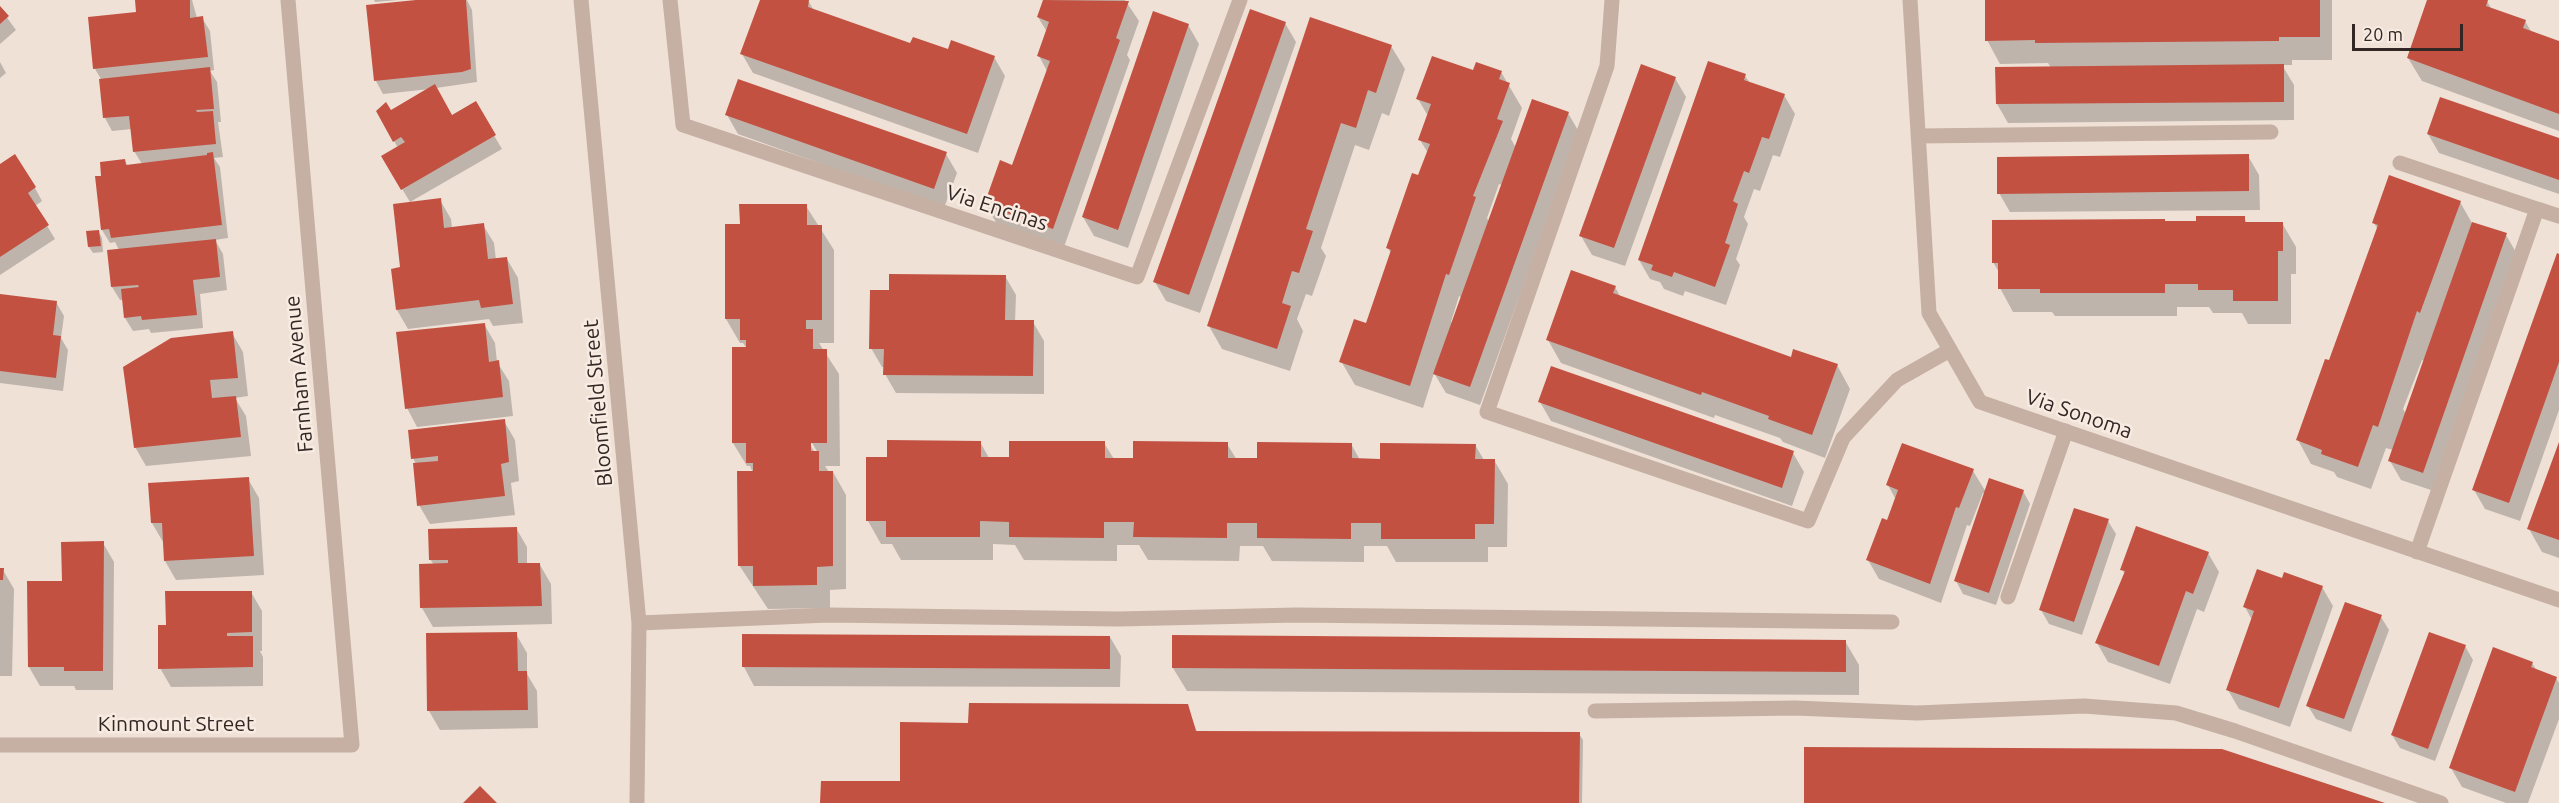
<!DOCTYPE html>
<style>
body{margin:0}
#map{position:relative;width:2559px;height:803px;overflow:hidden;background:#efe1d6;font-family:Ubuntu,sans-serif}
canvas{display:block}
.scale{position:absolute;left:2352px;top:24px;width:111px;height:27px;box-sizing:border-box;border:3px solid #322725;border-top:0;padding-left:8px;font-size:18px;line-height:21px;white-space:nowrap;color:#322725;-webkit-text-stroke:4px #f8ebe2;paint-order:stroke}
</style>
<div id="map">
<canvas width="2559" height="803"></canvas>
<div class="scale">20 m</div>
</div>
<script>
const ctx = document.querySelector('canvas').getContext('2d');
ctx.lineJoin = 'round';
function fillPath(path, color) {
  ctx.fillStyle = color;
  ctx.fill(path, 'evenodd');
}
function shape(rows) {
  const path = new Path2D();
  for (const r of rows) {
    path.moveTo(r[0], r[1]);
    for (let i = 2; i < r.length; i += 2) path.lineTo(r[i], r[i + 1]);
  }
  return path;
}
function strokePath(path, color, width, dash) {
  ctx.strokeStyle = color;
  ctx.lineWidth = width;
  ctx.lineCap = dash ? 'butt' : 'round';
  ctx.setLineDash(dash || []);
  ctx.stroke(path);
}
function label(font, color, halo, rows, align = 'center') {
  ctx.font = font + ' Ubuntu,sans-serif';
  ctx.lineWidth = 5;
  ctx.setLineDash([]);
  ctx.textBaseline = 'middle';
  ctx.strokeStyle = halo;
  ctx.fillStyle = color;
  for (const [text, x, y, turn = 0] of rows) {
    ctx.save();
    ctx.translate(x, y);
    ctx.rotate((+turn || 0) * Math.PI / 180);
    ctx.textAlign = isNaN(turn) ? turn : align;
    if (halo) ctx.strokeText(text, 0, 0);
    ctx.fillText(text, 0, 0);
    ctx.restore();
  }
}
fillPath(shape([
 [136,0,192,0,197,18,202,18,210,31,214,70,210,71,217,82,221,122,218,122,223,157,214,158,220,167,228,238,215,240,223,254,227,290,200,294,203,328,151,333,149,329,133,331,125,318,124,300,120,300,112,287,119,250,115,242,110,243,102,230,103,177,125,161,128,166,142,164,134,151,132,129,112,131,105,118,101,79,95,69,89,18,137,13],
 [374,0,398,0,375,2],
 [431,0,467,0,472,10,477,82,436,88,452,116,475,103,502,149,410,202,383,157,398,148,378,112,390,112,430,89,383,94,376,81],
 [761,0,804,0,809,2,814,11,911,45,994,57,1005,76,978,153,753,73,742,54],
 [1044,0,1125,0,1139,21,1127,55,1130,60,1064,247,997,224,986,205,1013,167,1047,71,1039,56,1047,32,1038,17],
 [1986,0,2332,0,2332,60,2292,60,2292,65,2282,65,2294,85,2294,120,2008,123,1997,104,2051,68,2048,63,2000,64,1987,40],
 [2429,0,2483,0,2487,1,2492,10,2525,21,2532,33,2559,43,2559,131,2422,81,2408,58],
 [0,8,16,30,0,44],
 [1285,23,1296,42,1200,313,1166,301,1155,282],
 [1188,25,1199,44,1128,248,1094,236,1083,217],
 [1391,46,1405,69,1389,116,1382,113,1369,150,1355,145,1321,248,1326,256,1312,296,1306,294,1297,319,1303,331,1290,371,1222,349,1209,326],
 [0,62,6,73,0,78],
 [1474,72,1501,72,1522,108,1511,139,1516,148,1568,113,1579,132,1480,405,1446,393,1434,373,1423,408,1355,385,1341,361,1367,324,1391,254,1388,248,1428,153,1420,140,1428,116,1418,99],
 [1499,184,1503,185,1489,222,1487,218],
 [1459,296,1462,298,1453,323,1451,322],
 [1745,76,1750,83,1784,95,1795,114,1780,157,1773,155,1760,191,1754,189,1744,217,1748,224,1736,259,1740,265,1726,305,1685,291,1683,296,1664,289,1660,282,1650,279,1639,260],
 [1675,78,1686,97,1625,266,1592,255,1581,236],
 [727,115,946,154,957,173,944,208,738,134],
 [2428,134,2559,140,2559,194,2439,153],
 [2248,156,2259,175,2260,210,2010,212,1999,193],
 [0,166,35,188,42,201,35,206,55,239,0,275],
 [440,200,451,219,452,228,483,225,494,243,496,260,507,259,518,278,523,323,493,326,489,319,408,329,397,310,402,269],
 [2460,202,2472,223,2506,235,2517,254,2434,491,2401,480,2390,461,2393,450,2386,448,2371,489,2337,477,2334,472,2311,464,2298,440,2329,362,2378,230,2374,223],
 [2422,360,2425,361,2406,414,2403,409],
 [806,206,834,250,834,343,819,343,839,374,840,466,825,466,829,472,833,472,846,495,846,589,830,590,830,608,768,609,739,565,753,473,750,466,747,466,733,443,747,349,743,343,740,343,726,319,726,226,741,226],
 [808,436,818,453,815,453,806,438],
 [2244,218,2247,223,2282,223,2296,247,2296,274,2291,274,2291,324,2248,324,2242,313,2213,313,2209,307,2177,307,2177,316,2055,316,2052,312,2013,312,2000,288,2000,274,1993,262,2166,223,2198,223],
 [98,231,102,238,103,252,93,253,89,247],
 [2559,256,2559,410,2520,521,2485,509,2474,490],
 [1005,276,1016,295,1015,322,1033,322,1044,341,1044,394,896,393,885,374,885,367,882,367,871,348,891,291],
 [1615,287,1621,298,1792,359,1837,365,1850,389,1825,458,1783,442,1780,438,1715,415,1714,418,1561,363,1548,340],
 [0,295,56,302,64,316,61,338,68,350,63,391,0,383],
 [484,324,495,343,497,362,509,381,513,416,417,427,407,408],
 [232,333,243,352,248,396,235,398,246,416,251,456,146,466,135,447],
 [1540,402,1793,453,1804,472,1792,506,1551,421],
 [504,421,515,440,519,481,511,483,515,515,430,524,419,505,416,464,413,458],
 [980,442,989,458,1011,458,1104,443,1114,459,1134,459,1227,444,1237,460,1258,460,1351,444,1360,460,1382,460,1475,445,1484,460,1494,460,1508,484,1507,547,1488,547,1488,562,1396,562,1387,546,1364,546,1364,562,1272,561,1263,546,1240,546,1239,561,1148,560,1139,545,1117,545,1117,561,1024,560,1015,545,993,544,993,560,901,560,892,544,881,544,868,521,888,458],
 [2559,448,2559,558,2542,552,2529,529],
 [1973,471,1986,492,2023,491,2030,504,1996,605,1963,594,1956,581,1985,494,1983,493,1970,526,1967,525,1941,603,1879,579,1868,560,1888,522,1896,500,1888,485],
 [248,479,259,498,264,575,176,580,165,561,163,542,152,523],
 [2108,521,2116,534,2082,635,2049,624,2041,610],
 [516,528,527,547,527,565,540,565,551,584,552,624,433,627,422,608,434,565,430,559],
 [103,543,114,562,113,690,76,690,74,686,40,686,29,667,29,582,63,582],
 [2208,553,2219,572,2204,612,2197,609,2170,684,2108,662,2097,643,2125,575,2122,569],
 [0,570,3,570,14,589,12,676,0,676],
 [2283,580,2322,587,2333,606,2290,727,2239,709,2228,690,2252,620,2245,607],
 [251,592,262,611,262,651,260,651,263,657,263,686,171,687,160,668,167,626],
 [2381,617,2389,630,2351,732,2316,719,2308,706],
 [516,634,527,653,527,674,537,691,538,728,440,730,429,711],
 [744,636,1110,637,1121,656,1120,687,754,686,744,667],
 [1845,641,1859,665,1859,695,1187,691,1173,668],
 [2465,646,2473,660,2435,761,2400,748,2392,735],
 [2532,663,2537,671,2556,678,2559,683,2559,719,2528,803,2506,803,2462,787,2451,768],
 [1187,705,1197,732,1579,734,1583,740,1582,803,822,803,902,783,970,724]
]), '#0003');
fillPath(shape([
 [135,0,190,0,190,18,203,16,208,57,93,69,88,17,136,12],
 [416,0,466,0,471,69,462,72,374,81,366,5],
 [760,0,809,0,808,7,910,43,913,37,948,49,951,40,995,56,967,134,740,54],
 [1043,0,1129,1,1116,38,1120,40,1053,229,984,205,1000,160,1012,165,1050,61,1037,56,1049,22,1037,17],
 [1985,0,2320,0,2320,37,2279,37,2279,41,2035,43,2035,40,1985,41],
 [2427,0,2488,0,2486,6,2526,20,2523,28,2559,41,2559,114,2407,58],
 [0,6,9,16,0,24],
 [1250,9,1286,22,1189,295,1153,282],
 [1153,11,1189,24,1118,230,1082,217],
 [1310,17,1392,45,1376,93,1368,90,1356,128,1341,123,1306,229,1313,231,1299,273,1292,271,1282,303,1291,306,1277,349,1207,326],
 [1432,56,1473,70,1476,62,1502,71,1499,79,1510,83,1497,119,1503,121,1473,196,1476,197,1449,275,1446,274,1410,386,1339,362,1354,319,1366,323,1391,250,1386,248,1412,173,1418,175,1430,144,1418,140,1431,104,1416,99],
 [1708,61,1746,74,1744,80,1785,94,1769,139,1762,137,1749,173,1744,171,1733,201,1738,204,1725,243,1730,245,1715,287,1674,272,1672,277,1651,270,1653,265,1638,260],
 [1641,64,1676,77,1614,248,1579,236],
 [2284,64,2284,102,1996,104,1995,67],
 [210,67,214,109,196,110,197,112,213,111,216,144,133,152,129,116,103,118,99,79],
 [738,79,947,152,934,189,725,115],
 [435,84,452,115,476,101,496,135,401,190,381,156,405,142,401,137,393,142,376,111,386,102,391,110],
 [2440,97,2559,138,2559,180,2427,134],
 [1532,99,1569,112,1470,387,1433,374],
 [213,152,222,225,111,238,109,229,101,230,95,176,101,176,100,162,125,159,126,165,207,155,207,153],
 [15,154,36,187,28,193,49,225,0,257,0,164],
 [2249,154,2249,191,1997,194,1997,157],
 [2389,175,2461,201,2420,313,2417,311,2378,427,2373,425,2358,467,2321,454,2322,450,2296,440,2325,359,2329,360,2378,225,2372,223],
 [441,198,444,228,484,223,488,259,507,257,513,304,481,308,479,300,396,310,391,269,400,267,393,204],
 [739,204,807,204,807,225,822,225,822,320,806,320,806,329,813,329,813,349,827,349,827,443,811,443,811,451,819,451,819,471,833,471,833,566,817,567,817,585,753,586,753,566,738,566,737,471,753,471,753,463,746,463,746,443,732,443,732,347,746,347,746,340,740,340,740,319,725,319,725,224,740,224],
 [2196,216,2245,216,2245,222,2283,222,2283,251,2278,251,2278,301,2233,301,2233,290,2198,290,2198,284,2165,284,2165,293,2040,293,2040,289,1998,289,1998,263,1992,263,1992,220,2165,219,2165,221,2196,221],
 [2472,222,2507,233,2423,473,2388,461],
 [99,230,101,246,88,247,86,231],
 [216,239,220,277,193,280,197,315,142,320,141,316,124,318,121,289,139,287,138,285,111,287,107,250],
 [2557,253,2559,254,2559,362,2509,503,2472,490],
 [1571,270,1616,286,1613,293,1791,357,1793,349,1838,364,1812,435,1768,419,1769,416,1702,392,1701,395,1546,340],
 [889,274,1006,275,1005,320,1034,320,1033,376,883,375,884,349,869,349,870,290,889,290],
 [0,294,57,301,53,335,61,336,56,378,0,371],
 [485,323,489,362,499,360,503,397,405,409,396,332],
 [233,331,238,378,210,380,212,398,236,396,241,437,134,448,123,367,171,338],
 [1551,366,1794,451,1782,488,1538,402],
 [505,419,509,462,501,464,505,496,417,506,413,463,438,461,438,456,411,459,408,430],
 [887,440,981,441,981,457,1009,457,1009,441,1105,441,1105,458,1133,458,1133,441,1228,442,1228,458,1257,458,1257,442,1352,443,1352,458,1380,459,1380,443,1476,444,1475,459,1495,459,1494,524,1475,524,1475,539,1381,539,1381,523,1351,523,1351,539,1257,538,1257,523,1227,523,1227,538,1133,537,1134,522,1104,522,1104,538,1009,537,1009,522,980,521,980,537,886,537,886,521,866,521,866,457,887,457],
 [2559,442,2559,540,2527,529],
 [1902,443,1974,469,1959,508,1956,507,1930,584,1866,560,1882,518,1887,520,1898,490,1886,485],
 [249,477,254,556,164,561,162,523,151,523,148,483],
 [1989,478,2024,490,1989,593,1954,581],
 [2074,508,2109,519,2074,622,2039,610],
 [2136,526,2209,552,2193,594,2186,591,2159,666,2095,643,2125,571,2120,570],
 [517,527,518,563,540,563,542,606,420,608,419,564,448,563,448,560,429,560,428,529],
 [104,541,103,671,64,671,64,667,28,667,27,581,62,581,61,542],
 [0,568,4,568,3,580,0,580],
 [2257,569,2282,578,2284,572,2323,586,2279,708,2226,690,2254,611,2243,607],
 [165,591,252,591,252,632,227,633,227,636,253,636,253,667,158,669,158,625,166,625],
 [2345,602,2382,615,2344,719,2306,706],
 [517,632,518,671,527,671,528,710,427,711,426,633],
 [2429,632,2466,645,2428,749,2391,735],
 [742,634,1110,636,1110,669,742,667],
 [1172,635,1846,640,1846,672,1172,668],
 [2493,647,2533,662,2531,667,2557,677,2515,792,2449,768],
 [969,703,1188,704,1196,731,1580,732,1579,803,820,803,821,781,900,781,900,722,968,723],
 [1804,747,2222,749,2385,803,1804,803],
 [480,786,497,803,463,803]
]), '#c25142');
strokePath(shape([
 [581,0,639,623,637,803],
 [670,0,683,125,1137,277,1240,0],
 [1612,0,1607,66,1487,412,1808,521,1843,438,1897,380,1950,350],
 [1910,0,1929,313,1980,402,2559,600],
 [1918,136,2271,132],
 [2400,163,2537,209,2417,552],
 [2537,209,2559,216],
 [2008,597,2066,431],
 [639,623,829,615,1118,619,1297,615,1892,622],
 [1595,711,1795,708,1917,713,2084,706,2176,713,2235,731,2441,803],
 [0,745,352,745,288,0]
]), '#c6afa3', 15);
label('21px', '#322725', '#f8ebe2', [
 ["Via Encinas",997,208,18],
 ["Farnham Avenue",299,374,-95],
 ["Bloomfield Street",598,403,-95],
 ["Via Sonoma",2079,414,19],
 ["Kinmount Street",176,724]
]);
</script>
